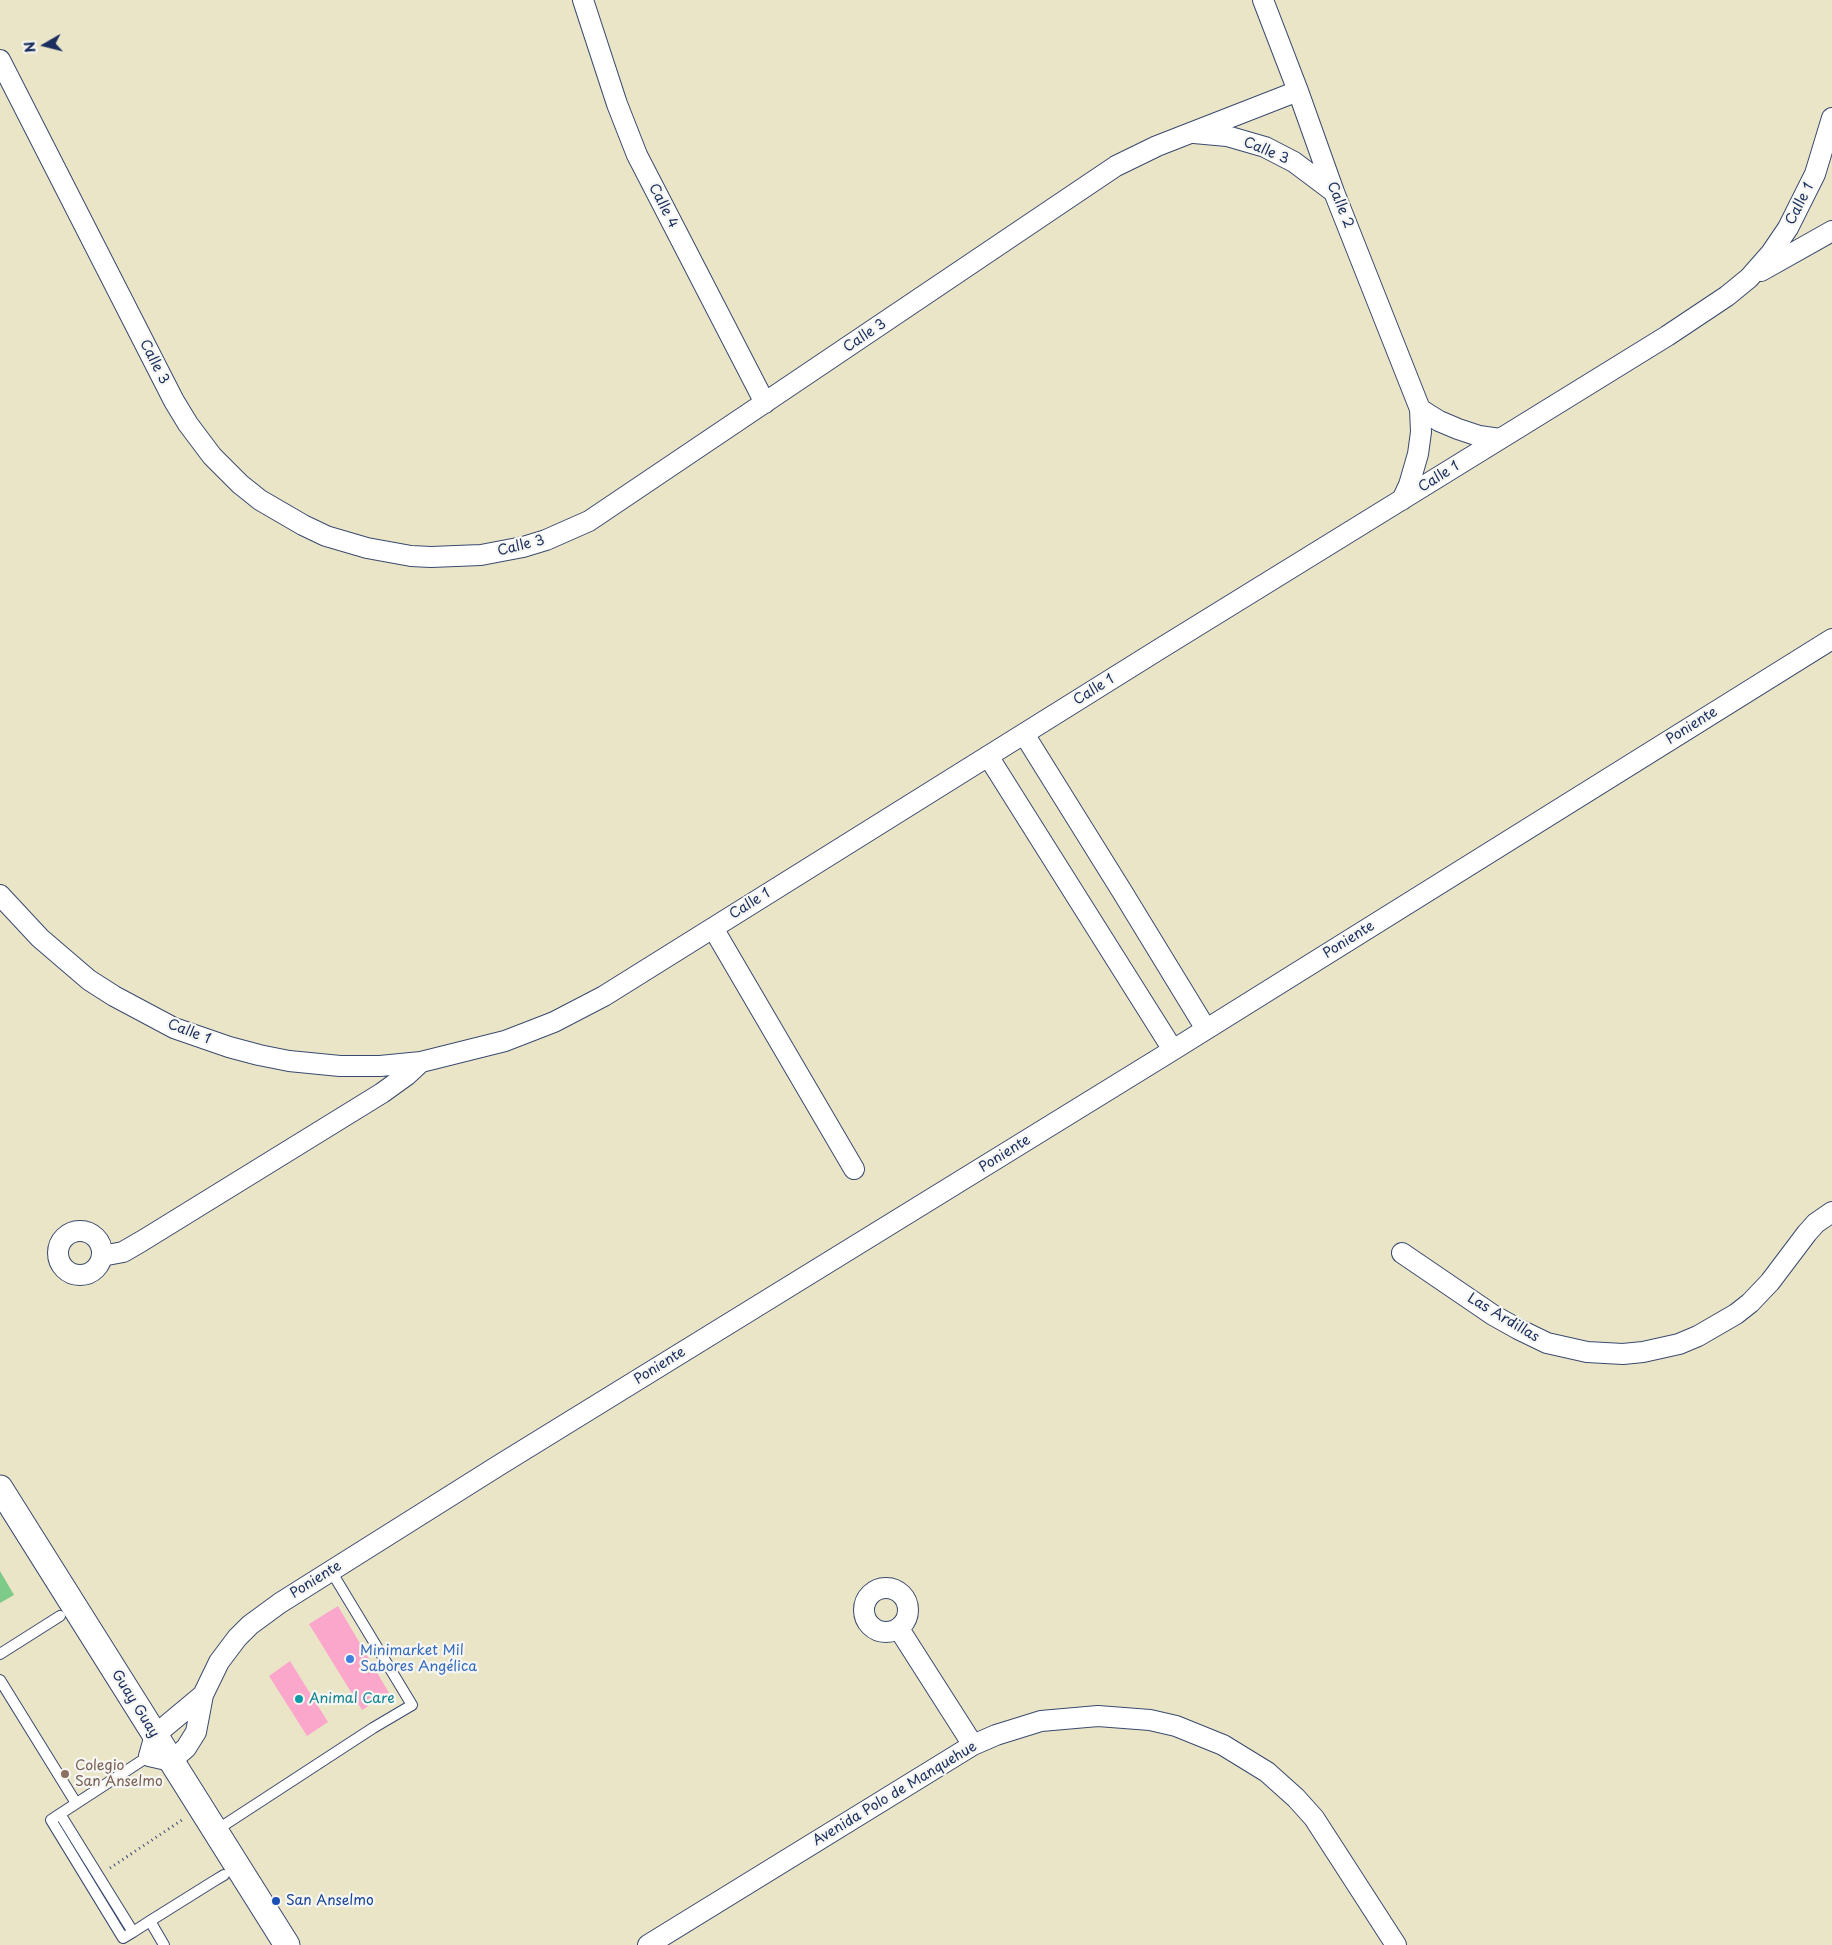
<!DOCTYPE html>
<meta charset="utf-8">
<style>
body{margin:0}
#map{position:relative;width:1832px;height:1945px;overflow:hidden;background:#ebe5c8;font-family:"Playpen Sans",sans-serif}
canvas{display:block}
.north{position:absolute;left:20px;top:20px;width:50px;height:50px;-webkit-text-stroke:4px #f6f6f2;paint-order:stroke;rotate:262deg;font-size:14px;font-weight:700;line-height:20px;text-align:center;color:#1b2f5e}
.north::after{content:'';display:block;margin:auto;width:18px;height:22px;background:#1b2f5e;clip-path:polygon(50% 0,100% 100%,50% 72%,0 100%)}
</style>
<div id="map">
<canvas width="1832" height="1945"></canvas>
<div class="north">N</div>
</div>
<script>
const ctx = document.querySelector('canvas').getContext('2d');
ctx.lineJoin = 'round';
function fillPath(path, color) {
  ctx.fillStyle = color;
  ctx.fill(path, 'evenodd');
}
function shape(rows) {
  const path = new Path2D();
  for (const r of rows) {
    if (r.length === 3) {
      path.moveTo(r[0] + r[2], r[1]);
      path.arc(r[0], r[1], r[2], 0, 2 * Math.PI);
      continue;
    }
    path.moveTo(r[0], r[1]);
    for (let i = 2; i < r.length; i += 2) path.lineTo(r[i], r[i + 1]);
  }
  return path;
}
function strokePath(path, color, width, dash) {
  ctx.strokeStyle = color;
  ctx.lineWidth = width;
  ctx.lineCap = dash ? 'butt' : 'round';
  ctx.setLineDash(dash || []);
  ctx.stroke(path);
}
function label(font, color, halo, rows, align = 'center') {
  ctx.font = font + ' "Playpen Sans",sans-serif';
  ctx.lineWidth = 4.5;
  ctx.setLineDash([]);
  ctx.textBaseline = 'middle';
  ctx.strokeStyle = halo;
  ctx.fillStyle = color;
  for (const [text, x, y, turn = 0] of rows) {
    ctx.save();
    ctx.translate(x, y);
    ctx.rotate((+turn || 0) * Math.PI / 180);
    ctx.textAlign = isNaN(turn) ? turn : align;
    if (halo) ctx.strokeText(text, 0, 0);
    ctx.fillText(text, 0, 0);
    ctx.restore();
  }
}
fillPath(shape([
 [0,1571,14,1595,0,1603]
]), '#7dca89');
fillPath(shape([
 [338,1606,389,1693,362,1710,309,1624],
 [290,1661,328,1722,307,1736,269,1676]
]), '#faa7cb');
const service = shape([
 [0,1654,60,1616],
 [0,1680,76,1803],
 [60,1814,149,1756],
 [215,1831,373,1728,412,1705,331,1571],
 [150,1921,164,1945],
 [133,1932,60,1814,51,1820,123,1938,133,1932,150,1921,214,1881,224,1875]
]);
const minor = shape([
 [583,0,617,104,637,155,765,403],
 [1263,0,1298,91,1334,192,1420,409,1421,432,1418,454,1409,485,1402,500],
 [0,60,174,401,188,424,212,456,240,484,260,500,303,525,326,536,367,548,411,556,431,557,481,555,523,547,546,540,589,521,1116,166,1157,146,1298,91],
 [1194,133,1227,136,1265,147,1294,162,1334,192],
 [1761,271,1832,231],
 [1420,409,1439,421,1458,429,1479,436,1500,439],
 [1024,734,1123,893,1206,1029],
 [988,756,1173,1050],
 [0,895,40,938,89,980,114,996,174,1028,229,1047,259,1055,289,1061,340,1066,380,1066,421,1062,505,1041,554,1022,604,996,1158,650,1667,336,1727,296,1749,278,1771,253,1788,228,1815,174,1832,118],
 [713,928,854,1169],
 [80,1253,22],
 [1402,1253,1493,1315,1518,1329,1547,1343,1587,1352,1623,1354,1643,1352,1679,1344,1698,1336,1736,1314,1750,1303,1770,1282,1807,1233,1816,1223,1832,1212],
 [102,1256,123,1252,142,1241,382,1093,407,1075,421,1062],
 [886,1610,22],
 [899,1629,973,1745],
 [203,1695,155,1735,149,1756,171,1761,186,1748,196,1732,203,1695,219,1662,237,1638,250,1625,280,1603,501,1464,1173,1050,1832,639],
 [648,1945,973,1745,996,1735,1041,1721,1098,1716,1150,1720,1176,1726,1223,1745,1267,1772,1296,1798,1314,1818,1396,1945]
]);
const tertiary = shape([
 [0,1488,287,1945]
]);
strokePath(service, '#3a4a6e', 12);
strokePath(minor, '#3a4a6e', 22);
strokePath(tertiary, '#3a4a6e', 27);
strokePath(shape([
 [110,1868,182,1820]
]), '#3a4a6e', 3, [1, 4]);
strokePath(service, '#fff', 10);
strokePath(minor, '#fff', 20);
strokePath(tertiary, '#fff', 25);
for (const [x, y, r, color] of [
 [350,1659,5,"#3f7fe0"],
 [299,1699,5,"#0f9aa8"],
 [65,1774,5,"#8d6e63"],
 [276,1901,5,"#1a4fb4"]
]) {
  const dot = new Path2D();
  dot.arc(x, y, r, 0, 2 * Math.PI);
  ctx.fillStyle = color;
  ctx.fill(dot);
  strokePath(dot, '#f6f6f2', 2);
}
label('14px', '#1b2f5e', '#f6f6f2', [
 ["Calle 3",1266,151,23],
 ["Calle 1",1800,204,-63],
 ["Calle 2",1340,205,68],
 ["Calle 4",663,206,63],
 ["Calle 3",865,336,-34],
 ["Calle 3",154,362,63],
 ["Calle 1",1439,477,-32],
 ["Calle 3",521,546,-14],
 ["Calle 1",1094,690,-32],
 ["Poniente",1692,726,-32],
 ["Calle 1",750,904,-32],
 ["Poniente",1349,940,-32],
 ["Calle 1",189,1032,21],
 ["Poniente",1005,1154,-32],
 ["Las Ardillas",1503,1318,31],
 ["Poniente",660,1366,-32],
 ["Poniente",316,1580,-32],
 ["Guay Guay",135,1704,58],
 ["Avenida Polo de Manquehue",895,1794,-31]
]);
label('14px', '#366cbe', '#f6f6f2', [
 ["Minimarket Mil",360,1651],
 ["Sabores Angélica",360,1667]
], 'left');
label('14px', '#0d838f', '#f6f6f2', [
 ["Animal Care",309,1699]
], 'left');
label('14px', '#785e54', '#f6f6f2', [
 ["Colegio",75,1766],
 ["San Anselmo",75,1782]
], 'left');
label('14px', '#164399', '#f6f6f2', [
 ["San Anselmo",286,1901]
], 'left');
</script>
